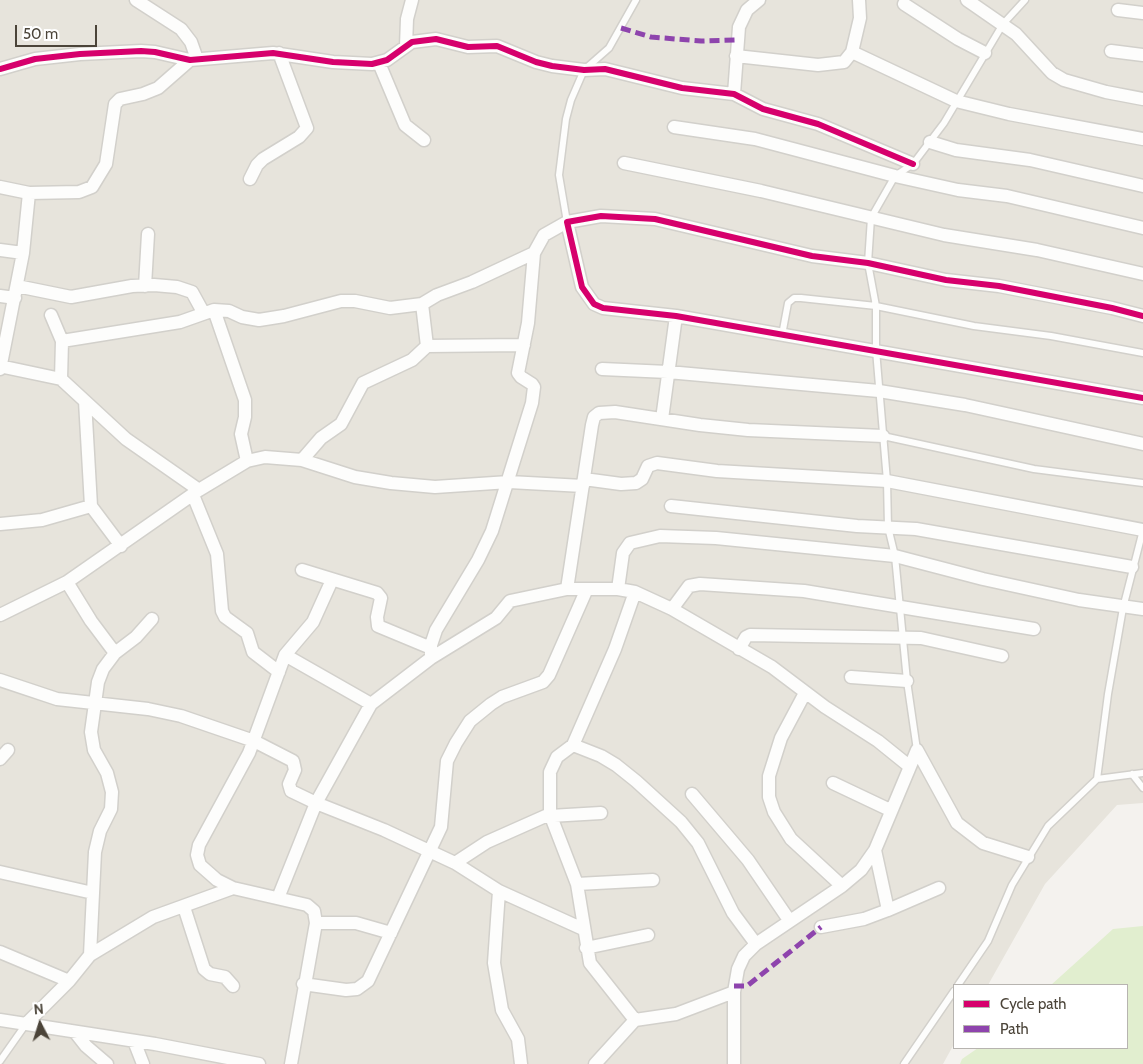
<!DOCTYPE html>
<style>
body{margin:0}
#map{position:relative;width:1143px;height:1064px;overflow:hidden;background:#f4f2ee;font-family:Cabin,sans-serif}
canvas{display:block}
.legend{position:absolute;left:953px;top:984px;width:175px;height:65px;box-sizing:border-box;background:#fff;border:1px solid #b7b4b0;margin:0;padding:6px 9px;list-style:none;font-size:15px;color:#4b4439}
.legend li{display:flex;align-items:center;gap:10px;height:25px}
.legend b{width:25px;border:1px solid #b7b4b0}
.north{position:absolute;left:15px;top:999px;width:50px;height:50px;-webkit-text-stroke:4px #fff;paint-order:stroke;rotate:355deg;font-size:14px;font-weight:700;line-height:20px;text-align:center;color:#4b4439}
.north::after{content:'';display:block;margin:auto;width:18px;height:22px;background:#4b4439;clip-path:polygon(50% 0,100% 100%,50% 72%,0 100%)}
.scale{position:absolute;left:15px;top:25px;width:82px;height:22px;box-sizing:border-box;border:2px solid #4b4439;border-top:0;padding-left:6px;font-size:15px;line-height:18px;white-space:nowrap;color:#4b4439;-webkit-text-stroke:4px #fff;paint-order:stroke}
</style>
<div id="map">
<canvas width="1143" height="1064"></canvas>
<ul class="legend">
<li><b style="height:6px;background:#d6006c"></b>Cycle path</li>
<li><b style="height:6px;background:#8e44ad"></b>Path</li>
</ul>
<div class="north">N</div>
<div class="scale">50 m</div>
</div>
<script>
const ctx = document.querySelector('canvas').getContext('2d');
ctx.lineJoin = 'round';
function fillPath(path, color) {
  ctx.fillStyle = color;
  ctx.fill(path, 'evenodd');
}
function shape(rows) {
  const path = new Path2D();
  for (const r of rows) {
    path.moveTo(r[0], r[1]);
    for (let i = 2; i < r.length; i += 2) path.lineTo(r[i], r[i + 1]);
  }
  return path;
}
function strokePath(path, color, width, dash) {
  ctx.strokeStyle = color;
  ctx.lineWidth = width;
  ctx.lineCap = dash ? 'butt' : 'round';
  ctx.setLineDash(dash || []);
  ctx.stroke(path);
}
fillPath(shape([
 [0,0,1143,0,1143,803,1117,805,1045,884,988,985,954,985,954,1044,943,1064,0,1064]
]), '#e7e4dc');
fillPath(shape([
 [1143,926,1143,1064,960,1064,962,1059,978,1048,1127,1048,1127,985,1051,985,1113,929]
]), '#e1eecf');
const service = shape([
 [567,222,559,175,566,119,571,100,584,70,609,48,636,0],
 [782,335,788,303,794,298,801,298,876,306,974,326,1051,336,1143,353],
 [883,436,1034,469,1143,483],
 [917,750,907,681,895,556,888,527,887,481,876,350,876,306,868,263,871,218,895,176,913,164,944,123,1003,24,1025,0],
 [1132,774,1143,788],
 [1097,779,1108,694,1123,608,1143,530],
 [958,985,988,941,1012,885,1048,826,1097,779,1143,773],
 [0,1061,26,1024],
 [904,1064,954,991]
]);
const minor = shape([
 [136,0,181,29,191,42,197,59],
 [967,0,1016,34,1052,73,1064,80,1106,92,1143,99],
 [904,4,958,39,985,53],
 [1118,10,1143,13],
 [406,46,407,19,412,0],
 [1111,51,1143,55],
 [852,52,956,101,1009,114,1143,139],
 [736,56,818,65,844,62,852,52,860,18,859,0],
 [379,63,405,125,424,140],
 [0,69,35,59,80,54,141,51,155,52,190,60,273,53,333,62,372,64,387,60,412,42,436,39,468,47,497,46,536,62,552,66,584,70,605,69,682,88,734,94,763,109,818,124,913,164],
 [734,94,739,27,747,10,759,0],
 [674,127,755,139,895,176,958,190,1007,196,1143,228],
 [930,142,956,150,1030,160,1143,186],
 [624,163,761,191,944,235,1037,250,1143,274],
 [250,179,257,165,263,159,299,137,307,128,279,53],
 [0,187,29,193,23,253,0,369],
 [29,193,79,192,92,187,106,164,115,104,120,99,143,94,158,88,190,60],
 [0,250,23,253],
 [17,286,71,297,132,286,154,285,177,287,192,292,203,312],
 [145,286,148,234],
 [0,296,15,298],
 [214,310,245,400,245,417,241,434,247,461],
 [51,315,62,341],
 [1143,316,1112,308,999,286,946,280,868,263,812,256,655,219,601,216,567,222,582,287,594,304,603,308,676,316,1143,398],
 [427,346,524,345],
 [0,366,61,379,62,341,180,322,214,310,229,311,242,317,259,320,284,316,341,301,355,301,390,308,422,304,437,295,472,282,534,253],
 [602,369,668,372,879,391,965,405,1143,444],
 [61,379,126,439,199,490],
 [85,401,91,506,121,546],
 [662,419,676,316],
 [883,436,748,430,700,425,615,412,599,413,594,417,592,425,567,589,618,589,635,592,672,609,772,667,825,707,878,741,909,766],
 [302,460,321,438,341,424,363,383,412,360,427,346,422,304],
 [584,479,621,484,636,483,642,479,648,466,657,463,717,471,887,481,1143,530],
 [193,495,217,554,222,611,225,617,247,633,253,652,279,672],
 [671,506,857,526,916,529,1132,567],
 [0,524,42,520,91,506],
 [302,570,377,593,381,598,377,617,378,626,431,648],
 [67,582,91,621,115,653,103,669,98,682,91,732,94,750,107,773,112,792,111,809,100,831,95,852,90,955],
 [618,589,623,553,630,543,660,536,716,538,895,556,983,579,1079,600,1143,609],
 [672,609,689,586,700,584,804,591,1034,629],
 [0,615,67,582,199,490,247,461,265,457,302,460,355,477,391,483,435,487,509,482,583,486],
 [739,649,746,637,750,635,921,638,1002,656],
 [115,653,136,637,152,619],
 [285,655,313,622,332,580],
 [431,658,431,645,436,630,478,560,492,531,532,403,534,387,532,384,521,377,518,373,528,323,534,253,544,235,567,222],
 [851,677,907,681],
 [0,680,57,699,148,709,181,716,254,741,293,761,295,770,289,784,291,791,316,803,371,704,431,658,496,618,510,601,567,589],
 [805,693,781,738,769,776,769,797,774,812,791,839,842,886],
 [573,745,615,649,635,592],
 [0,759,8,750],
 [833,783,890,810],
 [692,794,748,860,789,920],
 [550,814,487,842,455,863,499,891,583,929],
 [550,816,601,813],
 [0,872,93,893],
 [577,884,653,880],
 [499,891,494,963,502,1010,518,1039,521,1064],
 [278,898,316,803,384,830,455,863],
 [184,907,204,969,210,974,225,977,233,986],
 [888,910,939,888],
 [316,923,356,923,391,933],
 [821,927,864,919,888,910,875,850],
 [586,948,648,935],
 [0,952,69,981],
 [303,984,346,990,357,989,368,981,441,827,447,761,456,743,470,721,491,704,502,697,543,682,549,675,586,591],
 [734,992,734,1064],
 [0,1020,155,1044,259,1064],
 [635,1020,676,1014,734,992,738,969,744,956,756,944,842,886,861,870,875,850,917,750,957,823,983,843,1028,857],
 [26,1024,69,981,90,955,153,917,233,888],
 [75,1032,86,1046,107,1064],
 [134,1041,143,1064],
 [291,1064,316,923,314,911,307,905,233,888,217,880,200,865,197,855,199,845,249,753,285,655,371,704],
 [595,1064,635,1020,590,963,577,884,550,814,550,772,557,757,573,745,601,756,616,765,636,781,681,822,698,843,733,913,756,944]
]);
strokePath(service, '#d2d0cb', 9);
strokePath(minor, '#d2d0cb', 15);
strokePath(service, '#fdfdfc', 6);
strokePath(minor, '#fdfdfc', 12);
strokePath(shape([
 [621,28,651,37,701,41,737,40],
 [734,986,747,986,821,927]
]), '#8e44ad', 5, [10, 5]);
strokePath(shape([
 [0,69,35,59,80,54,141,51,155,52,190,60,273,53,333,62,372,64,387,60,412,42,436,39,468,47,497,46,536,62,552,66,584,70,605,69,682,88,734,94,763,109,818,124,913,164],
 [1143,316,1112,308,999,286,946,280,868,263,812,256,655,219,601,216,567,222,582,287,594,304,603,308,676,316,1143,398]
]), '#d6006c', 6);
</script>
